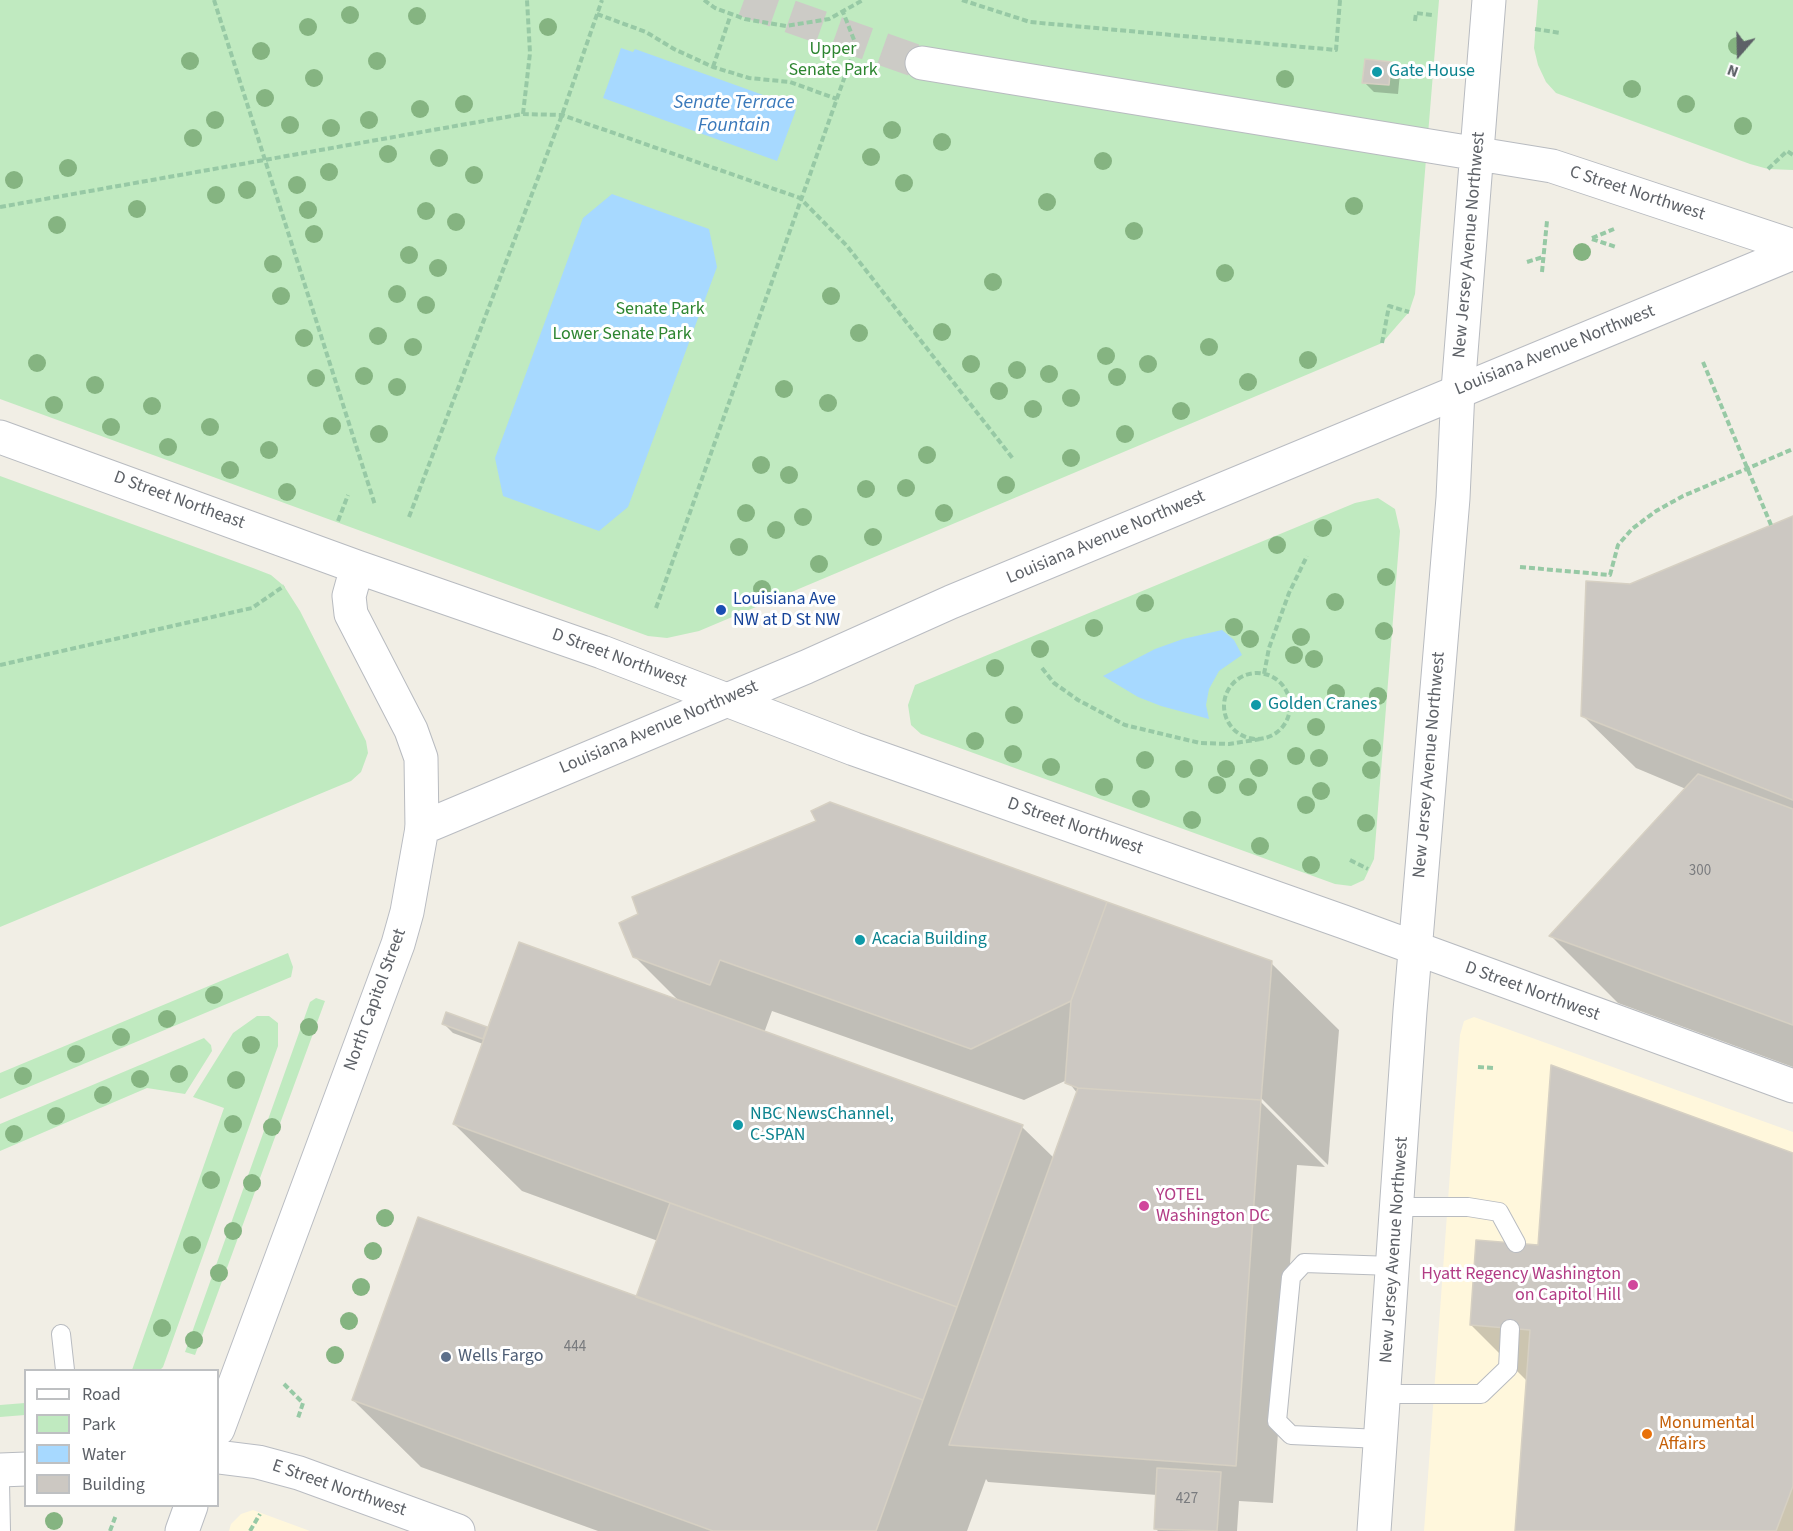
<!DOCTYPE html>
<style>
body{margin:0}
#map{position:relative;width:1793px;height:1531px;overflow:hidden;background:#f1eee5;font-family:"Source Sans 3",sans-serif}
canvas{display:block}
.legend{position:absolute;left:24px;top:1369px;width:195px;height:138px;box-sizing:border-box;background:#fff;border:2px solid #bec0c2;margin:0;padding:8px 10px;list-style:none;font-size:18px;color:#5d6167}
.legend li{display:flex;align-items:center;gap:12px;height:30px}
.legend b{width:30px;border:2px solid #bec0c2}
.north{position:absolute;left:1709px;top:24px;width:60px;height:60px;-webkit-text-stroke:4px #fff;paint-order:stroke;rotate:200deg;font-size:16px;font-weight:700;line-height:24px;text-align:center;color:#5d6167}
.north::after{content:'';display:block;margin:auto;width:21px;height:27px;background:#5d6167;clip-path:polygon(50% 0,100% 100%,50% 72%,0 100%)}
</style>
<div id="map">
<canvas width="1793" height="1531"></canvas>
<ul class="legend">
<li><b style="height:8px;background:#fff"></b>Road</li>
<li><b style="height:16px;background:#c0eac0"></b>Park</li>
<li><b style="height:16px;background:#a7d9ff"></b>Water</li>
<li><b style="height:16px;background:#ccc8c2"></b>Building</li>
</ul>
<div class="north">N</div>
</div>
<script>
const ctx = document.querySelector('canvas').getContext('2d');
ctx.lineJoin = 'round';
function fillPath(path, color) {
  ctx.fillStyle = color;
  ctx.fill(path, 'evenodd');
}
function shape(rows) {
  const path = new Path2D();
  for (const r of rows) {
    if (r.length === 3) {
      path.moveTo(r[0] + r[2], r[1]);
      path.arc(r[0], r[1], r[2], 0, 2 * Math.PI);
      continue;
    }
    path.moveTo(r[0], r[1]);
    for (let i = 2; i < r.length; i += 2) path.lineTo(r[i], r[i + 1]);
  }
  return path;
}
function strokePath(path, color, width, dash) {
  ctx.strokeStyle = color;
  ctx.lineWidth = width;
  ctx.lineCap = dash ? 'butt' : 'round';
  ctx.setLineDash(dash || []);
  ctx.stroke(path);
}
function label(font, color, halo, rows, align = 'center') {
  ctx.font = font + ' "Source Sans 3",sans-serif';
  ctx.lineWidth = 6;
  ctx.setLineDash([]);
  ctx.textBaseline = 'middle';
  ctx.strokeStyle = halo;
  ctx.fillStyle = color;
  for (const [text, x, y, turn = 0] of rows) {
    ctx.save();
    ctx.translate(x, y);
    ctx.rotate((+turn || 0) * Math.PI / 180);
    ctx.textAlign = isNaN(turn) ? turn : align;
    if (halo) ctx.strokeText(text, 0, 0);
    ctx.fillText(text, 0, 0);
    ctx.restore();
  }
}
fillPath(shape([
 [1474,1017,1793,1132,1793,1531,1424,1531,1460,1035,1464,1021],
 [253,1510,310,1531,229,1531,231,1524,241,1514]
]), '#fff7dc');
fillPath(shape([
 [0,0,1439,0,1415,294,1409,312,1382,343,699,631,667,638,648,636,0,399],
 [1538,0,1793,0,1793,170,1768,169,1750,164,1556,93,1546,82,1538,65,1534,48],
 [0,476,253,568,271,575,284,586,300,611,366,741,368,753,361,772,351,781,334,788,0,927],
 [1378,498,1395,509,1400,531,1374,859,1364,880,1351,886,1335,884,921,734,911,725,908,705,915,685,1355,503],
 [288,953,293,967,291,977,0,1099,0,1073],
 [316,998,325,1001,195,1355,185,1352,310,1002],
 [257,1016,269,1016,278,1023,278,1046,163,1367,160,1370,132,1370,224,1108,193,1097,233,1033],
 [204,1038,211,1045,212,1051,185,1094,147,1088,0,1151,0,1124],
 [25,1403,25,1415,0,1417,0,1405]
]), '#c0eac0');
fillPath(shape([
 [621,48,633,52,635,49,741,87,785,103,784,106,796,110,777,161,603,98],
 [612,194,709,229,717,267,628,507,599,531,503,496,495,458,583,218],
 [1222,630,1234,640,1242,655,1219,671,1209,689,1206,705,1209,719,1161,706,1138,697,1103,676,1155,649,1183,639]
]), '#a7d9ff');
fillPath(shape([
 [1391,63,1400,73,1398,94,1374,92,1364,82],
 [1793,518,1793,1067,1618,1003,1551,936,1686,789,1636,768,1583,716,1630,586],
 [634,956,1271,963,1339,1030,1328,1165,1260,1097,1260,1101,1325,1167,1297,1165,1273,1503,1239,1501,1237,1531,1158,1531,1155,1528,1157,1495,988,1482,986,1479,967,1531,598,1531,421,1467,353,1400,637,1298,658,1241,522,1191,454,1124,483,1044,453,1033,444,1024,447,1014,488,1030,680,1002],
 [772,1011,1024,1100,1067,1080,1077,1093,1054,1158,1022,1127,764,1033],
 [1793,1155,1793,1531,1516,1531,1527,1381,1471,1325,1539,1246]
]), '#0003');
const building = shape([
 [1365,59,1391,62,1389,85,1362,83,1365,59],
 [1793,516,1793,800,1581,716,1586,581,1630,584,1793,516],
 [1698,774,1793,809,1793,1025,1549,936,1698,774],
 [830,802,1107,902,1071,1001,971,1049,720,960,710,985,633,957,619,923,638,914,632,897,816,821,811,811,830,802],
 [1107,902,1272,961,1261,1100,1078,1088,1065,1083,1071,1001,1107,902],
 [519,942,1023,1125,957,1307,453,1124,519,942],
 [446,1012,487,1027,483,1039,442,1024,446,1012],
 [1551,1065,1793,1153,1793,1486,1776,1531,1515,1531,1530,1330,1470,1325,1476,1240,1538,1245,1551,1065],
 [1078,1088,1261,1100,1236,1466,949,1445,1078,1088],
 [670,1203,957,1307,923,1400,636,1297,670,1203],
 [418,1217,923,1400,876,1531,713,1531,352,1400,418,1217],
 [1157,1468,1221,1472,1217,1531,1154,1529,1157,1468]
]);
fillPath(building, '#ccc8c2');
strokePath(building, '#d6d0c3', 1.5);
strokePath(shape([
 [744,0,922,63]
]), '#cccbc6', 33, [33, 16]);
const service = shape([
 [1397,1207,1468,1207,1499,1212,1516,1243],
 [61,1334,65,1370],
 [1385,1394,1481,1394,1508,1368,1510,1329],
 [1381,1439,1291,1435,1277,1421,1291,1277,1304,1263,1393,1266],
 [0,1482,1,1531]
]);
const minor = shape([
 [922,63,1552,166,1793,246],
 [1458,390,1489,0]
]);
const tertiary = shape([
 [0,437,357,567,602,652,854,749,1344,922,1793,1086],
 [357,567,349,596,351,614,411,730,421,758,422,828],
 [0,1470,26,1469],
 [1374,1531,1410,1011,1453,498,1458,390]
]);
const secondary = shape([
 [218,1429,398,944,407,912,422,828,806,667,951,602,1793,253],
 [218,1457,258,1462,299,1473,458,1531],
 [182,1531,191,1506]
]);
strokePath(service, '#b8bbc0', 20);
strokePath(minor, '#b8bbc0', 35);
strokePath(tertiary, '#b8bbc0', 35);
strokePath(secondary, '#b9bcc2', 35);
strokePath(shape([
 [214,0,375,505],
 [704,0,715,8,745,19,786,26,829,19,863,0],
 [962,0,1030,22,1336,50,1340,0],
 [597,14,646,32,674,49,713,67,749,78,790,82,837,99],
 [1415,21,1416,13,1432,15],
 [1535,29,1561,33],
 [713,67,731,14],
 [523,114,530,53,527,0],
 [1768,169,1787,151,1793,155],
 [0,207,523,114,562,115,800,198,847,246,1014,460],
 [1592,238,1614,229],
 [1592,239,1616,247],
 [1527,262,1543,257],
 [1542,272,1547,221],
 [1382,343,1389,306,1409,312],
 [1703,362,1771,525],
 [409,517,562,115,602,0],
 [338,521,348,495],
 [1520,567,1610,575,1618,545,1632,529,1656,511,1683,496,1793,449],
 [656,608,856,45,843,12],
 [0,665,252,608,284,586],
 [1042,668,1054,683,1078,700,1125,725,1200,743,1229,744,1261,739],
 [1257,706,33],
 [1264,674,1269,648,1289,593,1307,556],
 [1350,860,1368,869],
 [1478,1067,1494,1068],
 [284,1384,303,1403,298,1418],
 [110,1531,116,1515],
 [250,1531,260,1514]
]), '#97c9a5', 4, [6, 3]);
strokePath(service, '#fff', 18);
strokePath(minor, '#fff', 33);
strokePath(tertiary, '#fff', 33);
strokePath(secondary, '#fff', 33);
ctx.fillStyle = '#85b481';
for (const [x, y] of [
 [350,15],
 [417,16],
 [308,27],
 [548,27],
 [1737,46],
 [261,51],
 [190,61],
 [377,61],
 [314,78],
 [1285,79],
 [1632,89],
 [265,98],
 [464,104],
 [1686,104],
 [420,109],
 [215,120],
 [369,120],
 [290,125],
 [1743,126],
 [331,128],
 [892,130],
 [193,138],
 [942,142],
 [388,154],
 [871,157],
 [439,158],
 [1103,161],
 [68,168],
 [329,172],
 [474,175],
 [14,180],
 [904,183],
 [297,185],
 [247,190],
 [216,195],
 [1047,202],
 [1354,206],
 [137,209],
 [308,210],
 [426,211],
 [456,222],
 [57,225],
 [1134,231],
 [314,234],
 [1582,252],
 [409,255],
 [273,264],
 [438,268],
 [1225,273],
 [993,282],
 [397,294],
 [281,296],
 [831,296],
 [426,305],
 [942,332],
 [859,333],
 [378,336],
 [304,338],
 [413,347],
 [1209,347],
 [1106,356],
 [1308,360],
 [37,363],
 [971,364],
 [1148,364],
 [1017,370],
 [1049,374],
 [364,376],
 [1117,377],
 [316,378],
 [1248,382],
 [95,385],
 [397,387],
 [784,389],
 [999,391],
 [1071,398],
 [828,403],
 [54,405],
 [152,406],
 [1033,409],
 [1181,411],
 [332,426],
 [111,427],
 [210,427],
 [379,434],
 [1125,434],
 [168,447],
 [269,450],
 [927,455],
 [1071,458],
 [761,465],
 [230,470],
 [789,475],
 [1006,485],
 [906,488],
 [866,489],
 [287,492],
 [746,513],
 [944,513],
 [803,517],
 [1323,528],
 [776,530],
 [873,537],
 [1277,545],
 [739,547],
 [819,564],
 [1386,577],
 [762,589],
 [1335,602],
 [1145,603],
 [1234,627],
 [1094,628],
 [1384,631],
 [1301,637],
 [1250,639],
 [1040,649],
 [1294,655],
 [1314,659],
 [995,668],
 [1336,693],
 [1378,696],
 [1014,715],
 [1316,727],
 [975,741],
 [1372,748],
 [1013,754],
 [1296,756],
 [1319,758],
 [1145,760],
 [1051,767],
 [1259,768],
 [1184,769],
 [1226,769],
 [1371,770],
 [1217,785],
 [1104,787],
 [1248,787],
 [1321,791],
 [1141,799],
 [1306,805],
 [1192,820],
 [1366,823],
 [1260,846],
 [1311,865],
 [214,995],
 [167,1019],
 [309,1027],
 [121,1037],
 [251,1045],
 [76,1054],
 [179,1074],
 [23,1076],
 [140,1079],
 [236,1080],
 [103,1095],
 [56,1116],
 [233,1124],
 [272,1127],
 [14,1134],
 [211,1180],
 [252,1183],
 [385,1218],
 [233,1231],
 [192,1245],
 [373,1251],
 [219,1273],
 [361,1287],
 [349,1321],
 [162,1328],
 [194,1340],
 [335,1355],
 [54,1521]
]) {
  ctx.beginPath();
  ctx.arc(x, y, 9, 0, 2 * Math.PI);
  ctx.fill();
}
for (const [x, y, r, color] of [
 [1377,72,6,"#0f9aa8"],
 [721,610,6,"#1a4fb4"],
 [1256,705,6,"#0f9aa8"],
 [860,940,6,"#0f9aa8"],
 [738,1125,6,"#0f9aa8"],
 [1144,1206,6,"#d1479c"],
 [1633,1285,6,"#d1479c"],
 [446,1357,6,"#5c6f8a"],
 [1647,1434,6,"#e8710a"]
]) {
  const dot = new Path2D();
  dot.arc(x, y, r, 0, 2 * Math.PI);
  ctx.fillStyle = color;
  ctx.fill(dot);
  strokePath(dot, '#fff', 2);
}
label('15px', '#797b7e', null, [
 ["300",1700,872],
 ["444",575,1348],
 ["427",1187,1500]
]);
label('18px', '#2d8530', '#fff', [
 ["Upper",833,50],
 ["Senate Park",833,71],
 ["Senate Park",660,310],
 ["Lower Senate Park",622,335]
]);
label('18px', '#0d838f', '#fff', [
 ["Gate House",1389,72],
 ["Golden Cranes",1268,705],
 ["Acacia Building",872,940],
 ["NBC NewsChannel,",750,1115],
 ["C-SPAN",750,1136]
], 'left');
label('18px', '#5d6167', '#fff', [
 ["C Street Northwest",1637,194,18],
 ["New Jersey Avenue Northwest",1470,245,-85],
 ["Louisiana Avenue Northwest",1555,351,-22],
 ["D Street Northeast",179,501,20],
 ["Louisiana Avenue Northwest",1106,538,-23],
 ["D Street Northwest",619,659,20],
 ["Louisiana Avenue Northwest",659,728,-23],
 ["New Jersey Avenue Northwest",1430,765,-85],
 ["D Street Northwest",1075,827,19],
 ["D Street Northwest",1532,992,20],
 ["North Capitol Street",376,1000,-70],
 ["New Jersey Avenue Northwest",1395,1250,-86],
 ["E Street Northwest",339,1489,19]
]);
label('18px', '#164399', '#fff', [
 ["Louisiana Ave",733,600],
 ["NW at D St NW",733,621]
], 'left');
label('18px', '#b23c85', '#fff', [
 ["YOTEL",1156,1196],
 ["Washington DC",1156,1217],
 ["Hyatt Regency Washington",1621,1275,"right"],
 ["on Capitol Hill",1621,1296,"right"]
], 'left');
label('18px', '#4e5e75', '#fff', [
 ["Wells Fargo",458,1357]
], 'left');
label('18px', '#c56008', '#fff', [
 ["Monumental",1659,1424],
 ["Affairs",1659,1445]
], 'left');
label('italic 20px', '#3a79bb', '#fff', [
 ["Senate Terrace",734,104],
 ["Fountain",734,127]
]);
</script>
